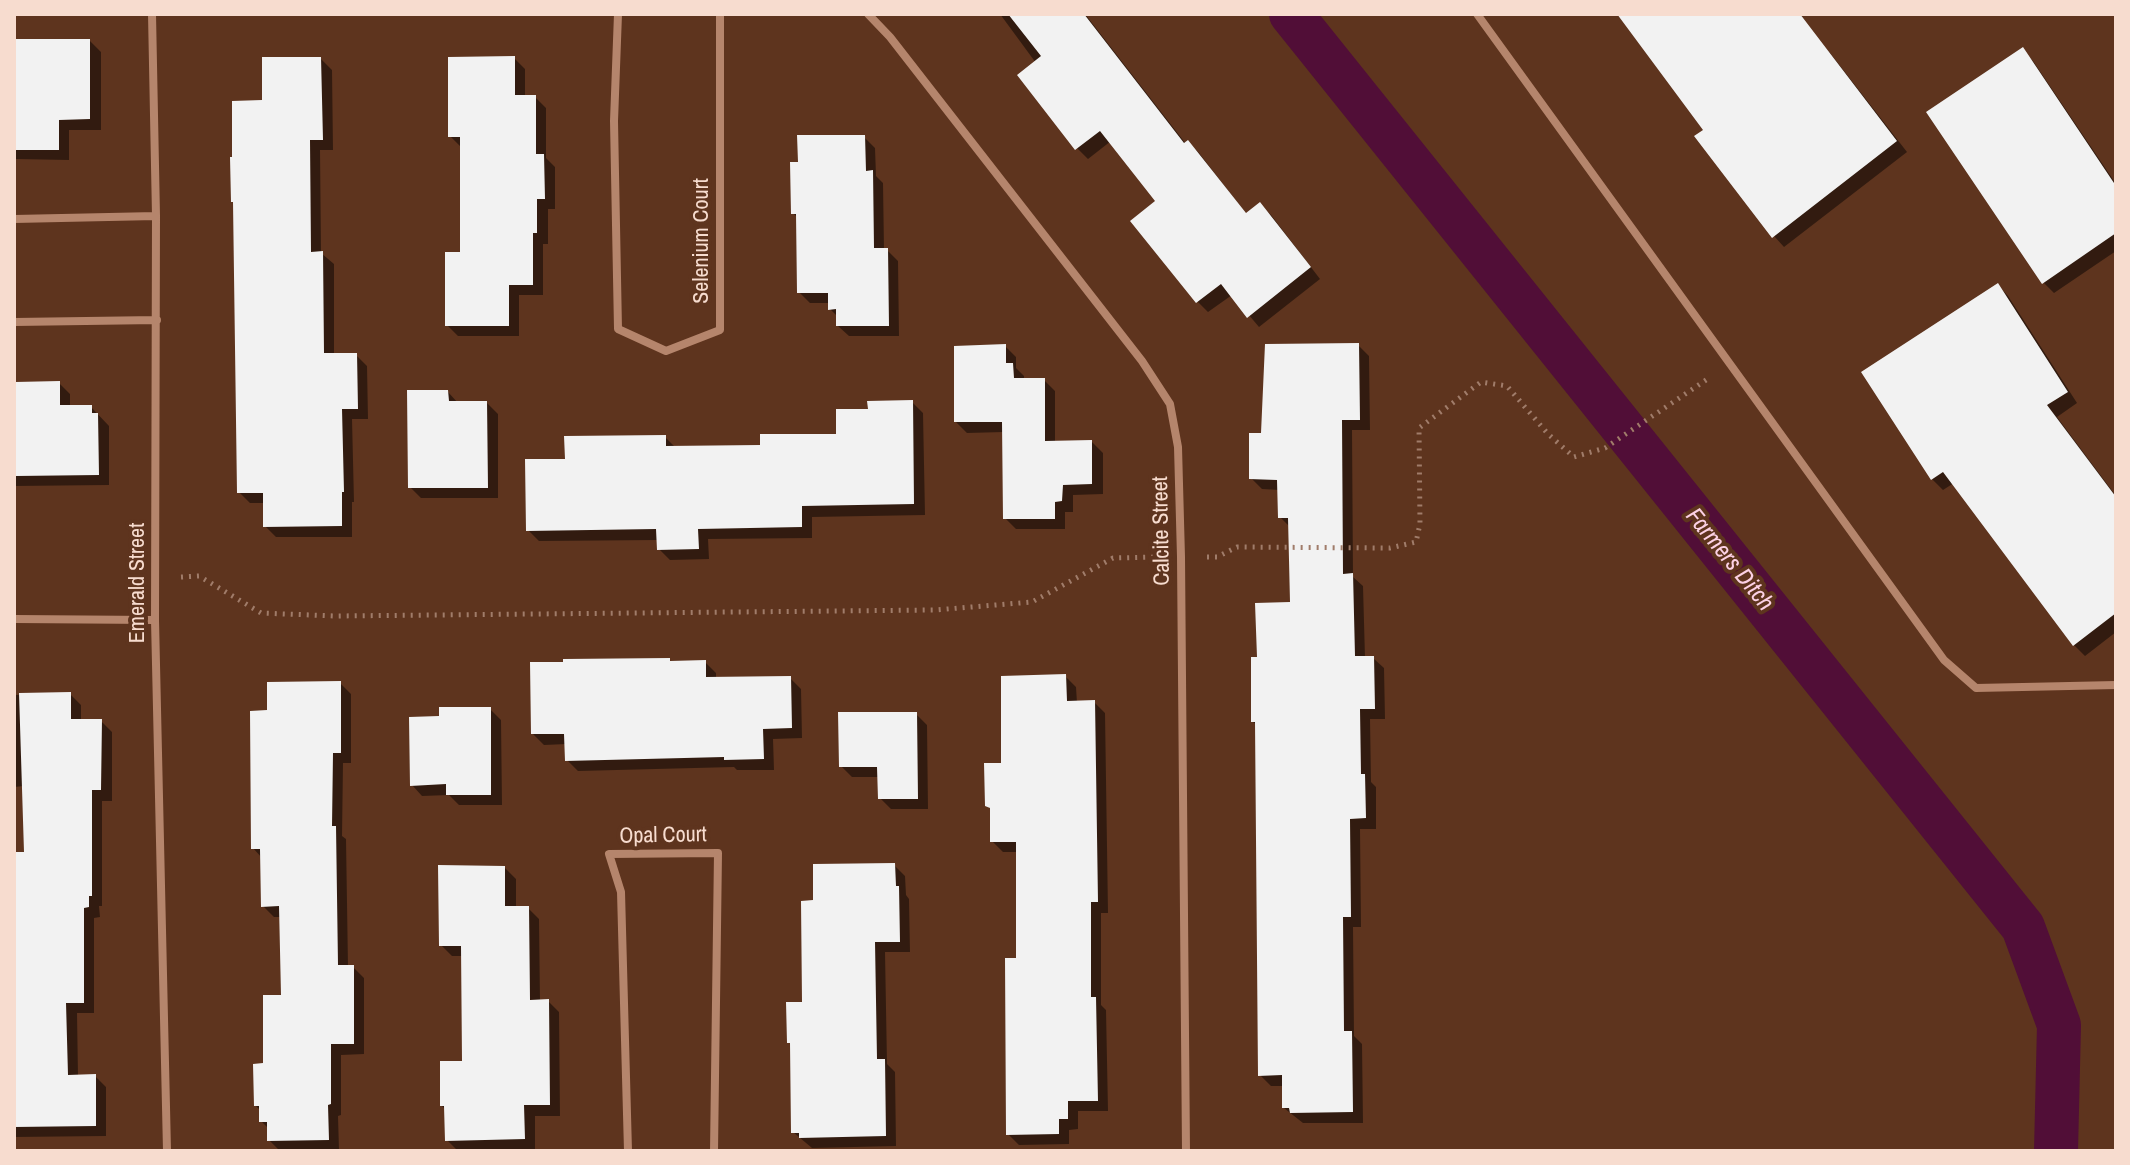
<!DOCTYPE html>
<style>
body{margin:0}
#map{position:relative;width:2130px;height:1165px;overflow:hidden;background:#5e341e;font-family:"Archivo Narrow",sans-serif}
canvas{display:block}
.frame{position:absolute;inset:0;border:16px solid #f7dccf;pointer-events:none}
</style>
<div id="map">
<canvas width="2130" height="1165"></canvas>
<div class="frame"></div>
</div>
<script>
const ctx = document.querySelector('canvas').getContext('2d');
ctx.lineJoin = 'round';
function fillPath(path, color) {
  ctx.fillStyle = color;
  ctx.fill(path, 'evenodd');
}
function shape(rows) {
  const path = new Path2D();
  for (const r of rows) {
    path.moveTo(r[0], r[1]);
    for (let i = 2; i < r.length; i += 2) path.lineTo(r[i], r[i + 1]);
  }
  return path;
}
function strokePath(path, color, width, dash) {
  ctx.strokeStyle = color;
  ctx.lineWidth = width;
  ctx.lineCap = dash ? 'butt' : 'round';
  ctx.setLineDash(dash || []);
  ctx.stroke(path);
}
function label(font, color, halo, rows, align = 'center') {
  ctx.font = font + ' "Archivo Narrow",sans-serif';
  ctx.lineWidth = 8;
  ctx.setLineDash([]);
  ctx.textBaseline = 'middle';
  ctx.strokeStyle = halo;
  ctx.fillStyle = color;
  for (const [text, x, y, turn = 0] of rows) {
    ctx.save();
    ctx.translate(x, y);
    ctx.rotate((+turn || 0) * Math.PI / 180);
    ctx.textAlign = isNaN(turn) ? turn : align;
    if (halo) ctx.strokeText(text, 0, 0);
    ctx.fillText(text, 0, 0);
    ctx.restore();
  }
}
fillPath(shape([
 [1000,14,1085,14,1186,144,1188,142,1199,153,1247,215,1260,205,1271,215,1320,279,1259,327,1232,295,1208,312,1197,301,1158,201,1111,141,1088,159,1077,148,1036,63],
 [1619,14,1775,14,1819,42,1830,53,1907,152,1784,247,1774,236,1706,130],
 [14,41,90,41,101,52,101,130,69,130,69,160,14,159],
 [2022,50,2033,61,2116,184,2116,251,2054,293,2043,282],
 [514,58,525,69,525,97,535,97,546,108,546,158,555,167,555,209,548,209,548,244,543,244,543,295,519,295,519,336,458,336,447,325,462,254,461,147,450,136],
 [321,59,332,70,333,150,320,150,321,253,334,264,334,355,356,355,367,366,368,419,352,419,354,502,352,502,352,537,276,537,265,526,265,503,250,503,239,492,264,102],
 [864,137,875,148,876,176,883,183,884,250,887,250,898,261,899,336,849,336,838,326,838,317,830,309,830,303,810,303,799,292,798,218,793,213,800,163],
 [1998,285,2008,296,2077,403,2057,417,2116,496,2116,632,2085,656,2074,645,1954,483,1943,490,1932,479],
 [1358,345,1369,356,1370,430,1352,430,1353,577,1363,586,1365,658,1373,658,1384,668,1385,719,1370,719,1371,782,1376,787,1376,829,1360,829,1361,927,1353,927,1354,1036,1362,1044,1363,1123,1303,1123,1284,1108,1284,1086,1271,1086,1260,1075,1257,725,1253,722,1259,659,1292,604,1290,527,1280,517,1279,490,1262,489,1251,478,1263,435],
 [1005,346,1016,357,1016,368,1024,376,1024,380,1044,380,1055,391,1055,443,1092,442,1103,453,1103,494,1073,495,1073,512,1065,512,1065,529,1016,529,1005,518,1004,432,967,433,956,422],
 [59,383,70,394,70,407,91,407,109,426,109,485,14,486,14,384],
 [448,392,458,403,487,403,498,414,498,498,421,498,410,487],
 [912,402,923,413,925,515,812,517,812,538,708,539,709,559,670,560,659,549,659,540,539,541,528,530,567,461,665,437,675,447,762,447,838,436,870,411],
 [705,662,716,673,716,679,790,678,801,689,802,738,773,739,774,770,737,770,734,767,578,771,567,760,567,744,544,745,533,734,672,663],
 [1065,676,1076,687,1077,703,1094,702,1105,713,1108,913,1101,913,1101,1005,1106,1010,1108,1111,1078,1111,1078,1129,1069,1130,1069,1144,1019,1145,1008,1134,1018,960,1018,852,1003,852,992,841,992,810,987,805,1003,765],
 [340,683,351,694,351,763,343,763,342,836,346,839,348,967,353,967,364,978,364,1054,341,1055,341,1115,338,1116,339,1150,280,1151,269,1140,269,1129,261,1121,261,1111,256,1106,283,997,281,917,274,917,263,906,262,858,253,848,269,712],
 [70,694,81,705,81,721,101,721,112,732,112,801,102,801,102,906,99,906,100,917,94,918,94,1013,77,1013,78,1076,95,1076,106,1087,106,1136,14,1137,14,854,26,854,24,786,14,787,14,695],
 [490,709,501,720,502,805,459,805,449,795,422,796,412,785,441,718],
 [916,714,927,725,928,809,891,809,880,798,880,777,852,777,841,766],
 [894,865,905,876,906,895,909,899,910,952,885,952,887,1064,895,1072,896,1146,812,1148,793,1132,804,1004,815,902],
 [505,868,516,879,516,908,528,908,539,919,540,1001,548,1001,559,1012,560,1116,535,1116,535,1150,458,1151,447,1140,446,1110,442,1106,464,1063,463,956,452,956,441,945],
 [1614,1149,1681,1149,1684,1151,1614,1151]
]), '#0007');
strokePath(shape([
 [1291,14,2023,927,2059,1025,2056,1151]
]), '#510e37', 44);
fillPath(shape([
 [1008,14,1084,14,1184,143,1188,140,1246,213,1260,202,1311,267,1247,318,1221,284,1196,303,1130,221,1155,201,1100,131,1075,150,1017,75,1041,56],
 [1617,14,1800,14,1897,141,1772,238,1694,136,1703,130],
 [14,39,90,39,90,119,59,120,59,150,14,150],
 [2023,47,2116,186,2116,233,2042,284,1926,112],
 [515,56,515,95,536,95,536,154,544,154,545,199,537,199,537,233,533,233,533,285,509,285,509,326,445,326,445,252,460,252,460,137,448,137,448,57],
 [262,57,321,57,323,140,310,140,311,252,323,251,324,353,357,353,358,409,342,409,344,492,342,492,342,526,263,527,263,493,237,493,233,202,231,202,230,157,232,157,232,101,262,100],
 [797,135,865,135,866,171,873,170,874,248,888,248,889,326,836,326,836,309,828,310,828,293,797,293,796,214,791,214,790,162,798,162],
 [1998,283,2068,392,2047,405,2116,497,2116,613,2073,646,1943,472,1931,480,1861,372],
 [1359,343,1360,420,1342,420,1343,574,1353,573,1355,656,1374,656,1375,709,1360,709,1361,774,1365,774,1366,818,1350,819,1351,917,1343,917,1344,1031,1352,1031,1353,1112,1290,1113,1289,1108,1282,1108,1282,1075,1258,1076,1255,722,1251,722,1251,657,1257,657,1255,603,1290,602,1288,518,1278,518,1277,480,1249,479,1249,433,1261,433,1265,344],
 [1006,344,1006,363,1013,363,1014,378,1045,378,1045,441,1092,440,1092,484,1063,485,1062,501,1055,502,1055,519,1003,519,1002,422,954,422,954,346],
 [60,381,60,405,92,405,92,413,98,413,99,475,16,476,15,382],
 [407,390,448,390,449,401,487,401,488,488,408,488],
 [913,400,914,504,802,506,802,527,698,529,699,549,657,550,656,529,526,531,525,459,565,459,564,436,666,435,666,446,760,445,760,434,836,434,836,409,868,409,867,401],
 [670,658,670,661,706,660,706,677,791,676,792,728,763,729,764,759,724,760,724,757,565,761,564,734,531,734,530,662,563,662,563,659],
 [1066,674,1067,701,1095,700,1098,902,1091,902,1091,997,1096,997,1098,1101,1068,1101,1068,1119,1059,1119,1059,1134,1006,1135,1005,958,1016,958,1016,842,990,842,990,808,985,806,984,763,1001,763,1001,676],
 [341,681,341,753,333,753,332,826,336,826,338,965,354,965,354,1044,331,1044,331,1104,328,1105,329,1140,267,1141,267,1122,259,1122,259,1106,254,1106,253,1064,263,1063,263,995,281,995,279,906,261,907,260,849,251,849,250,711,267,710,267,682],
 [71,692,71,719,102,719,101,790,92,790,92,896,89,896,89,907,84,908,84,1003,66,1003,68,1075,96,1074,96,1126,14,1127,14,852,24,852,19,693],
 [439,707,491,707,491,795,446,795,446,784,410,786,409,717,439,716],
 [838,712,917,712,918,799,878,799,877,767,839,767],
 [895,863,896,886,899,886,900,942,875,942,877,1059,885,1059,886,1136,799,1138,799,1133,791,1133,790,1043,787,1043,786,1002,802,1002,801,901,813,900,813,864],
 [438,865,505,866,505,906,529,906,530,1000,549,999,550,1105,524,1105,525,1139,445,1141,444,1106,440,1106,440,1061,462,1061,461,946,439,946]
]), '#f2f2f2');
strokePath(shape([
 [1207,557,1217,557,1237,547,1390,548,1416,542,1420,524,1419,428,1481,382,1507,386,1548,434,1574,457,1605,448,1709,378],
 [181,577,199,576,261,613,335,616,935,610,1032,602,1113,558,1157,557]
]), '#a07c6a', 5, [2, 6]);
strokePath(shape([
 [152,14,156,216,155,620,167,1151],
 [618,14,614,121,618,329,666,351,720,330,720,14],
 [868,14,890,37,1142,361,1170,404,1178,447,1181,557,1186,1151],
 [1477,14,1944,660,1976,688,2116,685],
 [14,219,156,216],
 [14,322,157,320],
 [14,619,155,620],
 [628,1151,621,892,609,854,718,853,714,1151]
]), '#b5856c', 8);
label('22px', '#f7dccf', '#5e341e', [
 ["Selenium Court",702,241,-90],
 ["Calcite Street",1162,531,-91],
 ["Emerald Street",138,583,-90],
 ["Opal Court",663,836,-1]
]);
label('italic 24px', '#fcd1e5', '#5e341e', [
 ["Farmers Ditch",1729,560,51]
]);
</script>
